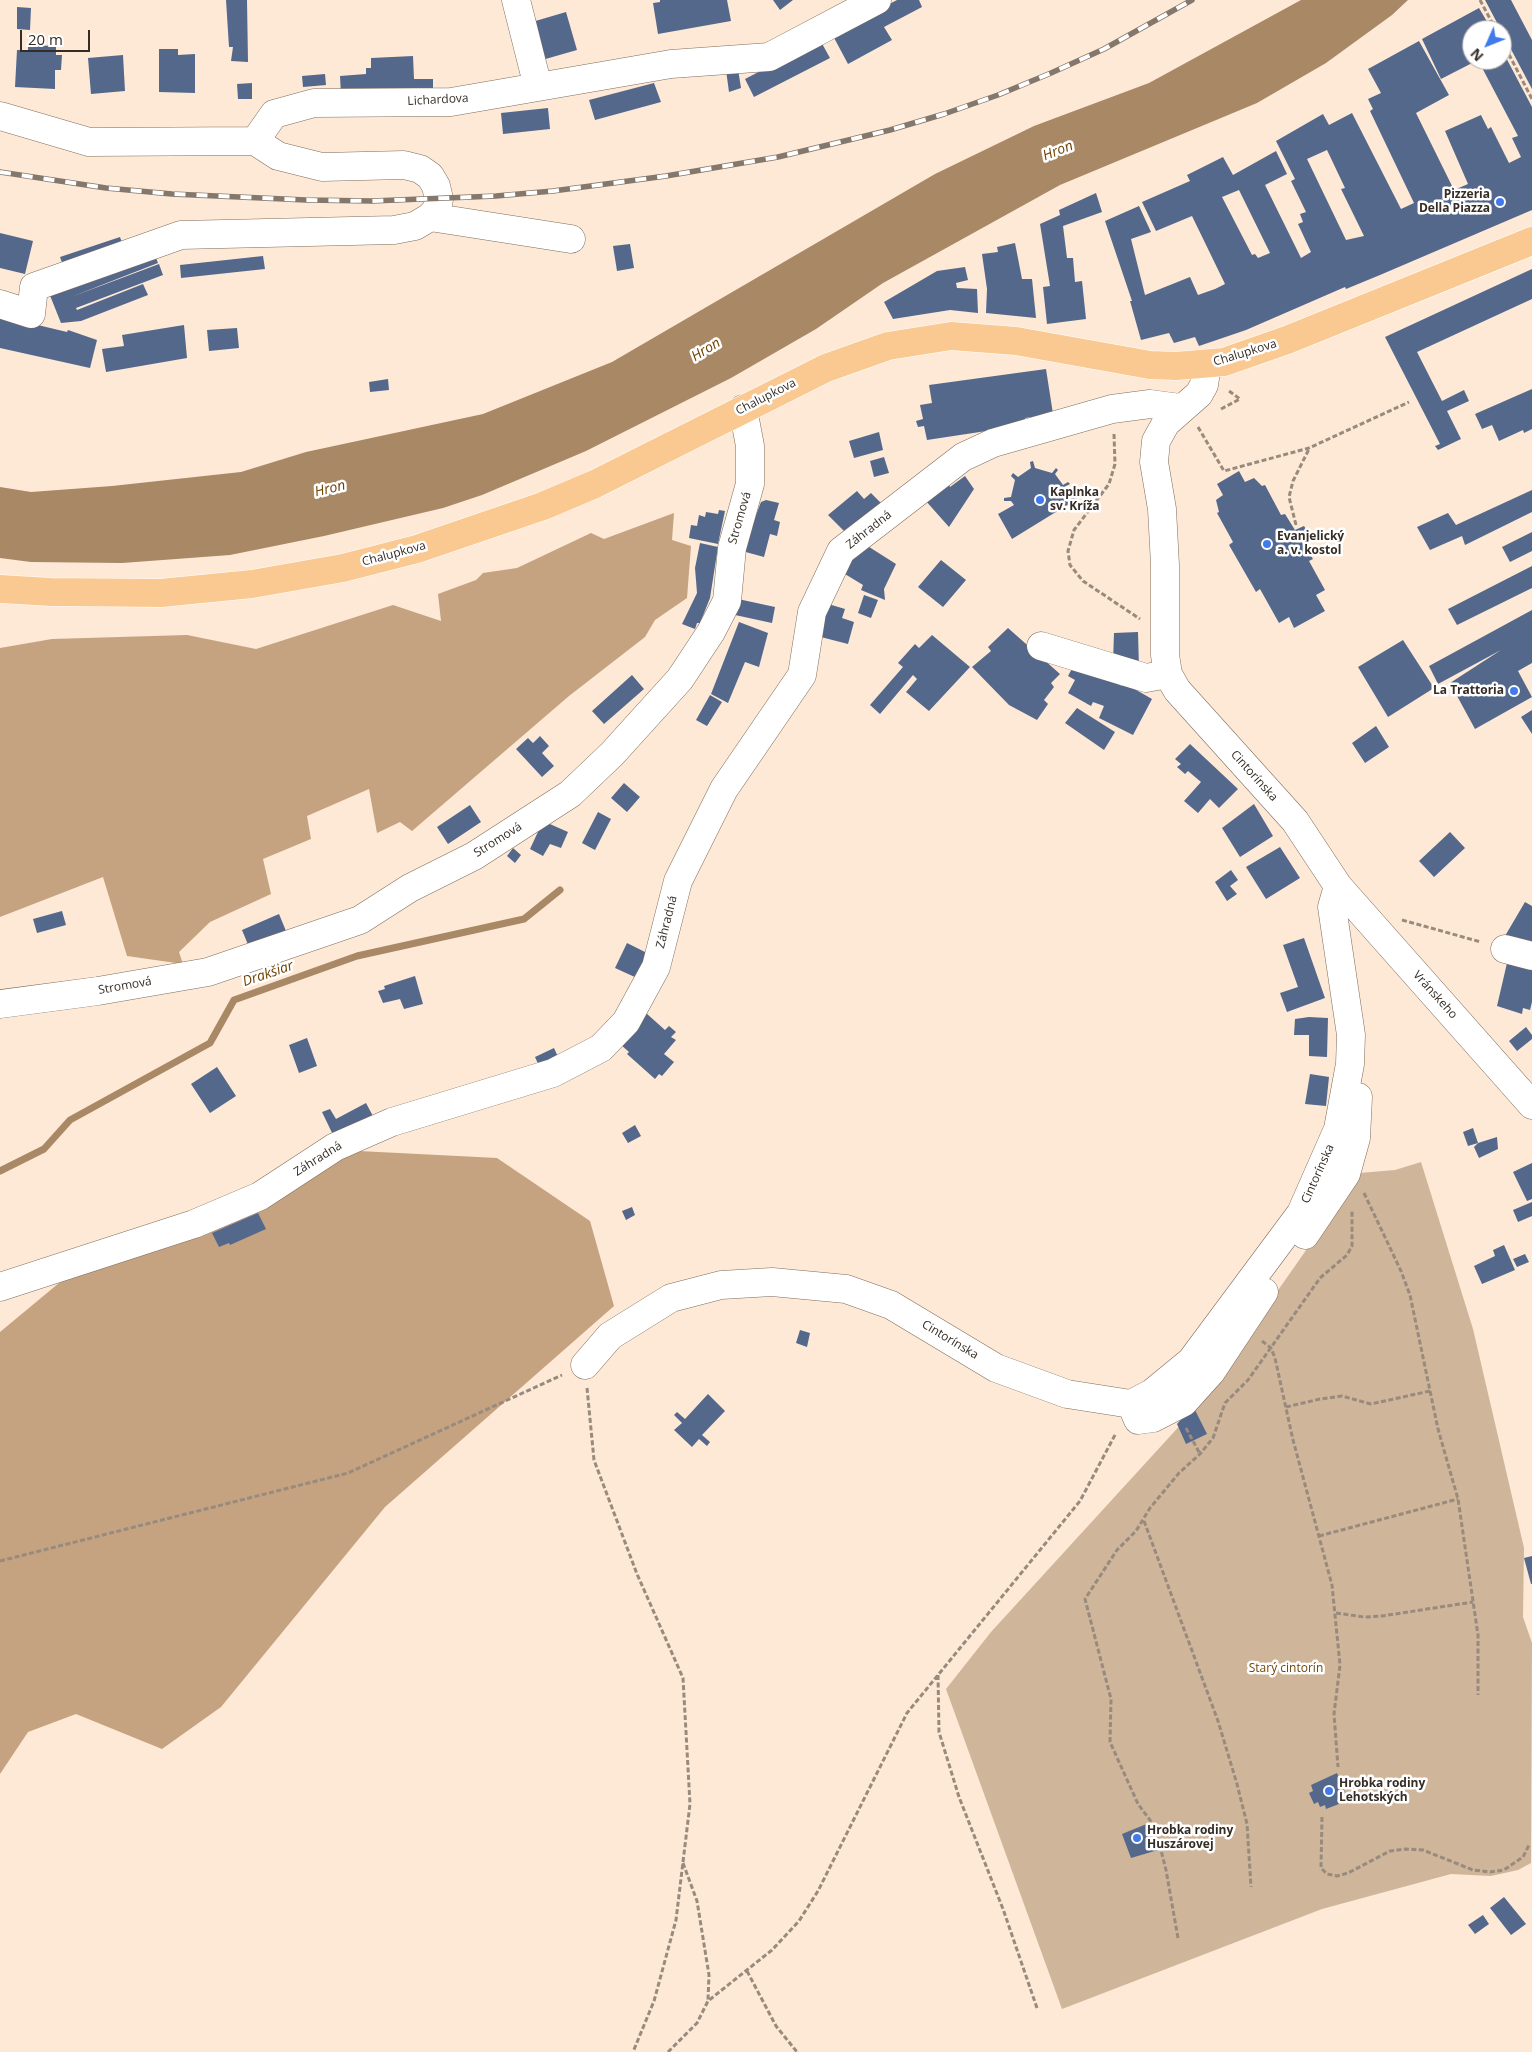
<!DOCTYPE html>
<meta charset="utf-8">
<style>
body{margin:0}
#map{position:relative;width:1532px;height:2052px;overflow:hidden;background:#fde9d6;font-family:"Open Sans",sans-serif}
canvas{display:block}
.north{position:absolute;left:1462px;top:20px;width:50px;height:50px;box-sizing:border-box;background:#fff;border:1px solid #aeaba8;border-radius:50%;rotate:226deg;font-size:14px;font-weight:700;line-height:20px;text-align:center;color:#342c25}
.north::after{content:'';display:block;margin:auto;width:18px;height:22px;background:#417aea;clip-path:polygon(50% 0,100% 100%,50% 72%,0 100%)}
.scale{position:absolute;left:20px;top:30px;width:70px;height:22px;box-sizing:border-box;border:2px solid #342c25;border-top:0;padding-left:6px;font-size:15px;line-height:18px;white-space:nowrap;color:#342c25;-webkit-text-stroke:4px #fff;paint-order:stroke}
</style>
<div id="map">
<canvas width="1532" height="2052"></canvas>
<div class="north">N</div>
<div class="scale">20 m</div>
</div>
<script>
const ctx = document.querySelector('canvas').getContext('2d');
ctx.lineJoin = 'round';
function fillPath(path, color) {
  ctx.fillStyle = color;
  ctx.fill(path, 'evenodd');
}
function shape(rows) {
  const path = new Path2D();
  for (const r of rows) {
    path.moveTo(r[0], r[1]);
    for (let i = 2; i < r.length; i += 2) path.lineTo(r[i], r[i + 1]);
  }
  return path;
}
function strokePath(path, color, width, dash) {
  ctx.strokeStyle = color;
  ctx.lineWidth = width;
  ctx.lineCap = dash ? 'butt' : 'round';
  ctx.setLineDash(dash || []);
  ctx.stroke(path);
}
function label(font, color, halo, rows, align = 'center') {
  ctx.font = font + ' "Open Sans",sans-serif';
  ctx.lineWidth = 5;
  ctx.setLineDash([]);
  ctx.textBaseline = 'middle';
  ctx.strokeStyle = halo;
  ctx.fillStyle = color;
  for (const [text, x, y, turn = 0] of rows) {
    ctx.save();
    ctx.translate(x, y);
    ctx.rotate((+turn || 0) * Math.PI / 180);
    ctx.textAlign = isNaN(turn) ? turn : align;
    if (halo) ctx.strokeText(text, 0, 0);
    ctx.fillText(text, 0, 0);
    ctx.restore();
  }
}
fillPath(shape([
 [1421,1162,1473,1329,1524,1548,1523,1617,1532,1643,1531,1863,1518,1870,1491,1876,1451,1874,1322,1909,1062,2009,946,1689,991,1632,1195,1409,1360,1173,1395,1170]
]), '#cfb59a');
fillPath(shape([
 [674,513,672,540,691,546,687,598,655,620,645,637,569,696,412,831,400,822,377,833,369,789,307,816,311,839,263,859,271,894,210,922,179,952,183,964,127,956,103,877,0,917,0,648,52,639,187,635,256,649,393,605,441,621,438,594,476,580,483,573,517,568,591,533,604,539],
 [359,1151,497,1158,590,1221,614,1306,385,1507,221,1707,162,1749,76,1714,28,1732,0,1774,0,1332,59,1283]
]), '#c5a380');
fillPath(shape([
 [1301,0,1408,0,1392,15,1326,63,1257,103,1060,185,883,283,816,329,731,378,586,451,482,495,443,508,324,536,230,555,122,563,31,562,0,558,0,487,31,492,112,486,241,472,306,452,483,414,612,362,935,174,1034,126,1149,83]
]), '#a98866');
strokePath(shape([
 [0,1171,44,1149,70,1120,210,1043,234,1000,357,956,524,919,560,890]
]), '#a98866', 7);
fillPath(shape([
 [226,0,247,0,248,62,231,61,233,47,229,47],
 [660,0,727,0,731,21,658,34,653,3,660,2],
 [773,0,793,0,780,10],
 [897,0,919,0,922,7,884,27,892,40,848,64,832,34],
 [1485,0,1511,0,1532,40,1532,89],
 [17,7,31,8,30,30,17,29],
 [1479,8,1492,30,1472,30,1472,60,1502,60,1502,50,1532,107,1532,210,1380,275,1346,289,1345,287,1246,330,1199,346,1195,337,1174,343,1169,333,1141,340,1130,301,1132,301,1105,221,1139,206,1151,232,1131,239,1145,295,1190,277,1198,295,1215,289,1225,284,1192,216,1156,231,1142,202,1190,181,1187,175,1223,157,1233,175,1276,151,1287,174,1265,185,1301,258,1311,252,1298,224,1303,222,1300,214,1306,212,1291,181,1295,179,1276,141,1323,114,1329,125,1352,113,1401,209,1414,203,1370,111,1373,109,1368,99,1381,93,1368,69,1419,41,1449,95,1416,113,1454,190,1468,184,1445,131,1481,115,1488,129,1491,127,1509,163,1521,157,1512,138,1518,136,1478,60,1441,79,1422,39],
 [1327,150,1345,188,1341,189,1364,236,1346,240,1307,159],
 [1239,190,1270,253,1258,258,1255,254,1252,255,1222,197],
 [566,12,577,50,542,60,532,22],
 [820,40,830,58,754,97,745,79],
 [28,45,56,46,56,55,62,55,61,70,55,70,55,89,15,87,17,50,28,50],
 [159,49,178,49,178,55,195,54,195,93,159,92],
 [123,55,125,91,91,94,88,58],
 [413,56,414,79,433,79,433,91,341,95,340,76,366,74,366,68,371,68,371,58],
 [738,69,741,88,729,92,726,70],
 [325,74,326,85,303,87,302,76],
 [252,83,252,99,238,99,237,84],
 [654,83,661,102,595,120,589,100],
 [548,108,550,129,503,134,501,113],
 [1096,193,1102,212,1063,226,1067,258,1073,258,1075,282,1082,281,1086,319,1047,324,1043,287,1050,286,1040,224,1060,215,1059,210],
 [0,233,33,241,25,274,0,268],
 [120,237,125,251,65,271,60,257],
 [1015,243,1022,279,1032,279,1036,318,986,313,987,289,982,254,998,252,997,247],
 [630,244,634,268,617,271,613,246],
 [153,250,158,263,71,297,159,264,163,275,76,308,77,310,143,284,148,295,81,321,61,323,49,293],
 [263,256,265,269,181,278,180,265],
 [965,267,968,280,956,283,957,288,977,289,978,313,950,310,893,319,884,302,937,271],
 [1532,269,1532,299,1417,352,1442,401,1464,390,1469,401,1447,411,1461,439,1438,450,1435,446,1440,444,1385,337],
 [0,316,67,332,68,330,97,340,90,368,0,348],
 [184,325,187,358,106,372,102,349,124,346,122,335],
 [237,328,239,348,209,351,207,330],
 [1046,369,1053,414,1025,418,1026,425,927,440,924,426,918,427,916,421,923,419,920,405,932,403,929,385],
 [388,379,389,390,370,392,369,382],
 [1532,389,1532,429,1524,433,1523,430,1499,441,1492,425,1482,429,1475,414],
 [879,432,883,450,854,458,849,441],
 [884,457,889,473,874,477,870,461],
 [1033,461,1035,468,1052,473,1056,468,1058,470,1055,474,1063,485,1068,482,1070,484,1064,487,1070,495,1077,495,1077,499,1012,539,998,514,1014,505,1011,501,1004,501,1004,498,1011,497,1015,480,1011,476,1013,473,1018,477,1031,468,1030,462],
 [1239,471,1245,482,1254,478,1262,486,1265,485,1281,515,1285,514,1295,530,1304,526,1311,537,1302,542,1313,559,1309,561,1325,590,1316,595,1325,611,1294,628,1289,617,1279,623,1260,589,1256,592,1229,545,1233,542,1217,513,1219,512,1216,500,1223,495,1217,484],
 [965,476,974,489,949,527,925,500,948,483,950,487],
 [1532,490,1532,512,1465,545,1462,536,1430,550,1417,527,1448,513,1456,525],
 [857,491,864,499,871,493,883,505,850,537,828,515],
 [766,500,779,503,774,520,780,522,777,536,770,534,764,557,742,551,761,502],
 [719,510,725,511,718,544,689,538,691,525,697,526,699,515,705,517,706,512,718,514],
 [1532,532,1532,551,1510,562,1502,547],
 [700,543,718,547,710,598,700,623,697,623,695,629,682,624,697,593,695,568],
 [866,545,896,564,884,589,885,600,861,590,863,585,840,571],
 [941,560,966,580,943,607,918,587],
 [1532,566,1532,588,1457,625,1448,609],
 [864,595,878,600,871,618,858,613],
 [738,599,775,607,772,623,735,615],
 [825,603,845,609,842,618,854,622,848,644,817,636],
 [1532,610,1532,663,1518,671,1532,697,1475,729,1450,683,1501,650,1438,684,1429,666],
 [739,622,768,633,759,667,745,662,728,703,711,694],
 [1008,628,1060,674,1051,683,1054,687,1044,700,1048,704,1037,720,1009,705,972,667,991,651,988,647],
 [1138,632,1139,668,1113,662,1114,633],
 [932,635,970,667,929,711,906,692,917,679,913,675,880,714,870,705,903,667,898,663,915,644,919,648],
 [1403,640,1434,688,1388,717,1358,667],
 [1075,663,1088,668,1122,686,1124,683,1152,699,1133,735,1099,718,1104,706,1093,702,1091,706,1068,693,1075,680,1068,676],
 [632,675,644,689,604,724,592,711],
 [710,695,722,702,707,726,696,720],
 [1077,708,1115,732,1104,750,1065,723],
 [1532,710,1532,734,1521,717],
 [1376,726,1389,747,1365,763,1352,743],
 [540,736,549,746,542,753,554,766,542,777,516,749,528,738,533,743],
 [1190,744,1238,789,1219,808,1210,799,1198,813,1184,801,1201,782,1188,771,1185,774,1177,767,1181,764,1175,759],
 [624,783,640,797,627,812,611,798],
 [1254,804,1273,836,1240,857,1222,828],
 [470,805,481,822,448,844,437,827],
 [598,812,611,819,595,850,582,843],
 [543,821,568,832,561,848,550,844,543,856,530,849],
 [1450,832,1465,848,1434,877,1419,861],
 [1280,847,1300,878,1266,899,1246,867],
 [513,848,521,855,515,863,507,856],
 [1231,870,1238,880,1230,886,1237,894,1227,901,1215,882],
 [1525,902,1532,906,1532,943,1505,936],
 [62,911,66,925,37,933,33,919],
 [279,914,286,931,249,947,242,930],
 [1304,938,1325,998,1287,1012,1280,993,1298,987,1283,945],
 [627,943,649,954,637,978,615,968],
 [1507,963,1532,970,1532,1002,1530,1010,1523,1008,1522,1014,1497,1006],
 [415,976,423,1004,404,1009,400,999,383,1003,378,991,385,989,384,986],
 [646,1013,665,1030,669,1026,676,1032,671,1037,676,1040,664,1054,674,1062,662,1076,659,1074,655,1079,627,1054,629,1052,620,1044],
 [1309,1017,1328,1018,1327,1057,1309,1056,1309,1035,1294,1035,1295,1019],
 [1526,1027,1532,1035,1532,1039,1517,1051,1509,1041],
 [307,1038,317,1066,299,1073,289,1045],
 [554,1048,559,1059,540,1068,535,1057],
 [217,1067,236,1096,210,1113,191,1084],
 [1310,1074,1329,1077,1326,1106,1305,1104],
 [366,1103,374,1118,335,1139,322,1112,330,1109,336,1119],
 [635,1125,641,1136,628,1143,622,1133],
 [1473,1128,1478,1143,1497,1137,1498,1149,1479,1158,1474,1147,1478,1143,1468,1146,1463,1132],
 [1532,1163,1532,1199,1527,1201,1513,1172],
 [1532,1202,1532,1216,1518,1222,1513,1210],
 [632,1207,635,1215,626,1220,622,1211],
 [258,1213,266,1229,230,1245,229,1243,219,1247,212,1233],
 [1504,1245,1515,1270,1482,1284,1474,1266,1495,1256,1493,1250],
 [1525,1254,1529,1262,1517,1267,1513,1259],
 [800,1330,810,1333,807,1347,796,1343],
 [708,1394,725,1411,702,1435,710,1442,707,1446,699,1439,692,1447,674,1430,682,1423,674,1415,677,1412,685,1419],
 [1193,1406,1207,1434,1186,1444,1177,1424],
 [1532,1556,1532,1584,1531,1584,1524,1558],
 [1337,1773,1345,1792,1341,1794,1341,1798,1337,1800,1339,1804,1326,1809,1325,1805,1320,1807,1318,1802,1314,1804,1309,1793,1313,1791,1311,1785],
 [1149,1823,1152,1831,1149,1832,1153,1843,1156,1842,1158,1850,1131,1858,1122,1834],
 [1504,1897,1526,1924,1511,1935,1490,1908],
 [1483,1915,1489,1924,1475,1934,1468,1925]
]), '#54688c');
const minor = shape([
 [516,0,538,87],
 [0,116,89,142,255,141,274,114,314,103,451,102,671,64,769,57,877,0],
 [430,217,571,239],
 [0,304,31,314,34,287,181,235,394,230,415,226,430,217,437,209,439,199,436,186,430,176,420,169,404,165,322,167,278,156,255,141],
 [1207,364,1204,385,1199,394,1166,423,1156,441,1154,462,1162,509,1165,565,1165,655,1168,674,1177,690,1295,821,1338,886,1532,1105],
 [1041,646,1146,678,1168,674],
 [1505,949,1532,956],
 [0,1004,98,991,208,972,360,920,410,888,474,856,570,794,612,754,680,679,711,632,727,601,732,548,750,484,750,446,743,409],
 [1305,1235,1346,1174,1356,1138,1358,1097],
 [0,1287,194,1224,260,1196,335,1147,392,1122,553,1073,601,1048,626,1022,656,967,678,881,724,789,802,675,812,612,841,551,963,457,993,443,1112,409,1150,404,1180,408],
 [585,1365,610,1336,671,1298,721,1285,772,1282,846,1289,891,1305,996,1368,1067,1394,1131,1404,1152,1393,1191,1361,1301,1213,1338,1129,1350,1064,1351,1035,1332,907,1338,886],
 [1131,1404,1138,1420,1153,1418,1184,1402,1211,1372,1264,1292]
]);
const major = shape([
 [0,589,51,592,161,593,252,584,343,568,417,549,543,506,595,484,826,368,888,346,951,336,1016,341,1150,365,1176,366,1224,362,1287,340,1532,241]
]);
strokePath(minor, '#7e6d5c', 29);
strokePath(major, '#fff', 29);
strokePath(shape([
 [1480,0,1496,30],
 [1502,41,1532,99],
 [1221,409,1240,399,1229,391],
 [1198,427,1224,471,1309,448,1409,402],
 [1114,434,1115,464,1109,484,1074,530,1068,551,1070,565,1083,581,1140,619],
 [1296,525,1289,497,1293,481,1309,449],
 [1402,920,1481,942],
 [1364,1193,1401,1271,1410,1295,1438,1429,1458,1499,1478,1635,1478,1695],
 [1262,1341,1271,1348,1275,1358,1293,1440,1332,1585,1340,1665,1334,1714,1338,1767],
 [587,1388,594,1460,637,1574,683,1678,690,1804,676,1920,654,2001,633,2052],
 [1286,1407,1320,1399,1342,1396,1371,1404,1430,1391],
 [1186,1428,1200,1454],
 [1144,1521,1218,1721,1237,1784,1247,1824,1251,1887],
 [1319,1536,1458,1499],
 [0,1561,348,1473,562,1375],
 [1336,1613,1364,1617,1382,1616,1473,1602],
 [938,1675,939,1732,959,1797,1003,1909,1037,2008],
 [1322,1817,1321,1868,1327,1874,1337,1876,1348,1873,1390,1851,1405,1849,1423,1850,1473,1870,1490,1872,1504,1870,1523,1857,1529,1845],
 [683,1863,697,1901,709,1975,708,2000],
 [1178,1938,1166,1870,1155,1827,1138,1804,1110,1742,1111,1699,1085,1599,1117,1550,1136,1531,1150,1508,1179,1473,1200,1454,1213,1438,1225,1403,1248,1380,1320,1278,1347,1255,1352,1246,1352,1211],
 [747,1971,776,2026,797,2052],
 [668,2052,697,2023,708,2001,772,1950,799,1921,818,1891,907,1713,1080,1501,1116,1433]
]), '#988a7d', 3, [5, 2.5]);
strokePath(minor, '#fff', 28);
strokePath(major, '#fac991', 28);
const rail = shape([
 [0,172,106,188,172,194,306,200,372,201,496,196,553,191,666,176,778,157,890,130,944,114,998,95,1051,73,1104,49,1192,0]
]);
strokePath(rail, '#84776c', 5.5);
strokePath(rail, '#fff', 4, [11]);
for (const [x, y, r, color] of [
 [1500,202,5,"#417aea"],
 [1040,500,5,"#417aea"],
 [1267,544,5,"#417aea"],
 [1514,691,5,"#417aea"],
 [1329,1791,5,"#417aea"],
 [1137,1838,5,"#417aea"]
]) {
  const dot = new Path2D();
  dot.arc(x, y, r, 0, 2 * Math.PI);
  ctx.fillStyle = color;
  ctx.fill(dot);
  strokePath(dot, '#fff', 2);
}
label('12px', '#342c25', '#fff', [
 ["Lichardova",438,100,-3],
 ["Chalupkova",1245,353,-17],
 ["Chalupkova",766,397,-27],
 ["Stromová",740,518,-74],
 ["Záhradná",869,530,-38],
 ["Chalupkova",394,554,-15],
 ["Cintorínska",1254,776,48],
 ["Stromová",498,840,-32],
 ["Záhradná",667,922,-76],
 ["Stromová",125,986,-10],
 ["Vránskeho",1435,995,48],
 ["Záhradná",318,1159,-32],
 ["Cintorínska",1318,1174,-66],
 ["Cintorínska",950,1340,31]
]);
label('bold 12px', '#342c25', '#fff', [
 ["Pizzeria",1490,195,"right"],
 ["Della Piazza",1490,209,"right"],
 ["Kaplnka",1050,493],
 ["sv. Kríža",1050,507],
 ["Evanjelický",1277,537],
 ["a. v. kostol",1277,551],
 ["La Trattoria",1504,691,"right"],
 ["Hrobka rodiny",1339,1784],
 ["Lehotských",1339,1798],
 ["Hrobka rodiny",1147,1831],
 ["Huszárovej",1147,1845]
], 'left');
label('12px', '#724507', '#fff', [
 ["Starý cintorín",1286,1669]
]);
label('italic 14px', '#6f4202', '#fff', [
 ["Hron",1058,151,-22],
 ["Hron",706,350,-32],
 ["Hron",330,489,-14],
 ["Drakšiar",268,974,-19]
]);
</script>
